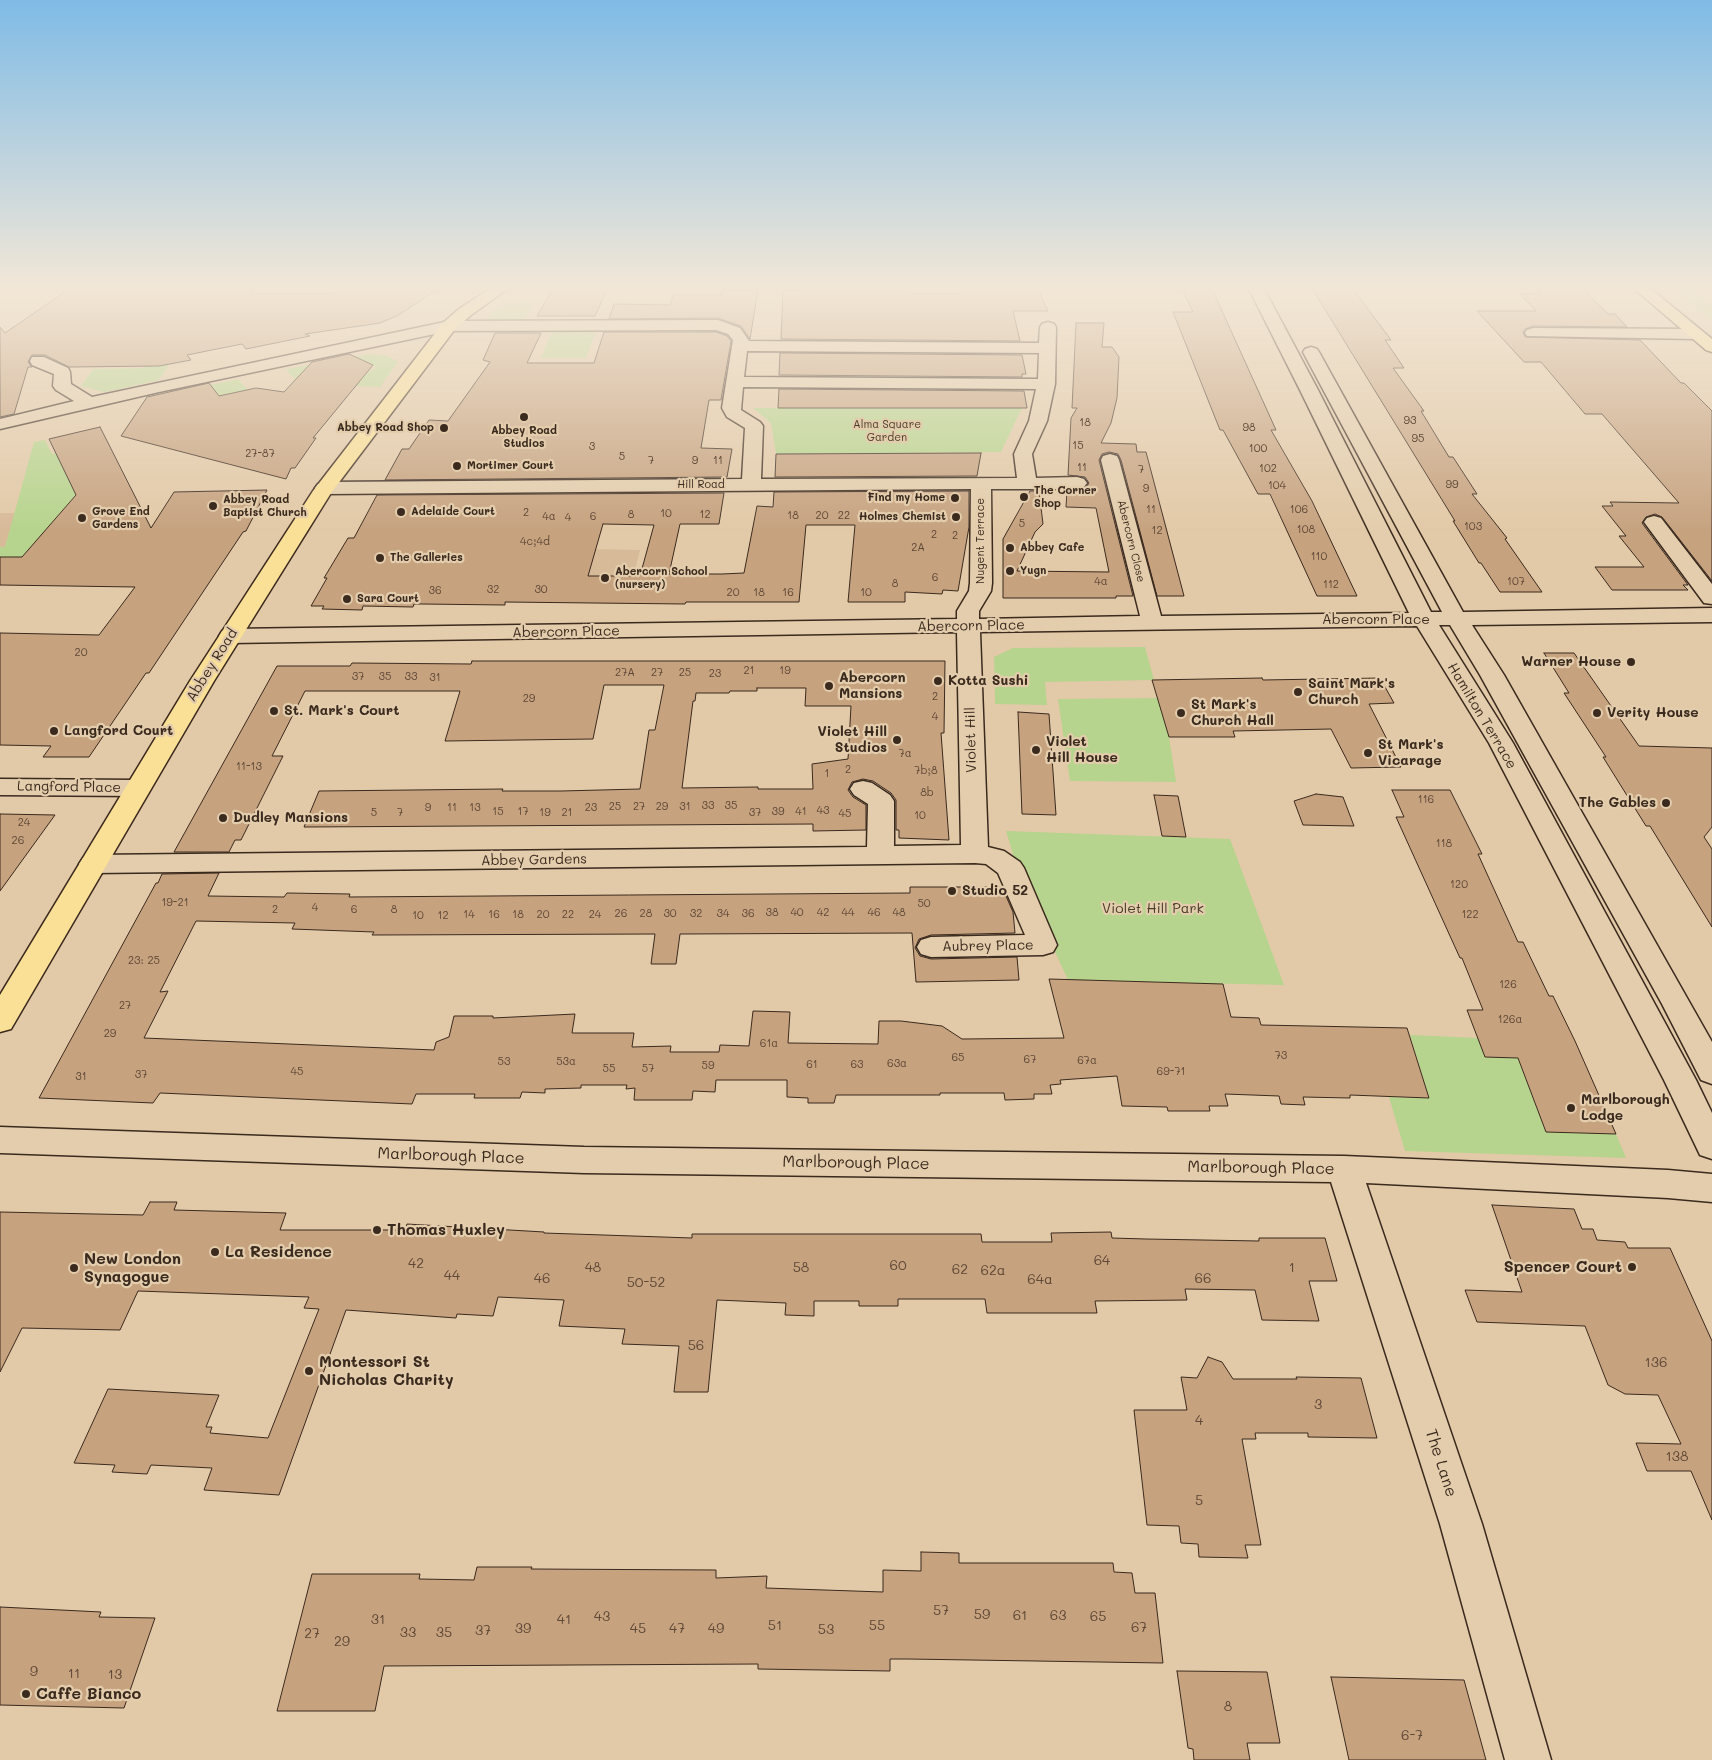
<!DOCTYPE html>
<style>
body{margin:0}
canvas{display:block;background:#e2c9a7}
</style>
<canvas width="1712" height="1760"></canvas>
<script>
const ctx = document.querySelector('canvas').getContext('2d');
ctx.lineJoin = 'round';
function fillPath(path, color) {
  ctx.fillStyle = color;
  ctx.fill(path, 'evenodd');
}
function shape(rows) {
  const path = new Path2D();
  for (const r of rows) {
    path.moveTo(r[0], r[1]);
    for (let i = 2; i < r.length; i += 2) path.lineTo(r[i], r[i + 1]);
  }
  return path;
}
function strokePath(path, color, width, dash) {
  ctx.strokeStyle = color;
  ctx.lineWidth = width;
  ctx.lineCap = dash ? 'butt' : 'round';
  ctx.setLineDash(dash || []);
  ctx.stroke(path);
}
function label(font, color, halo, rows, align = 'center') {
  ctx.font = font + ' Mali,sans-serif';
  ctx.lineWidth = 4.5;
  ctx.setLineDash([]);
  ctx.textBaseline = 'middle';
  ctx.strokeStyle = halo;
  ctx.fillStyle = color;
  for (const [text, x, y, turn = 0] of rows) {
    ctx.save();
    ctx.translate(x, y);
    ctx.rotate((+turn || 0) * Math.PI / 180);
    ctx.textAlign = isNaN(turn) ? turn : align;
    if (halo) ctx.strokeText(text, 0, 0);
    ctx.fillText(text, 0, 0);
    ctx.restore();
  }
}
fillPath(shape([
 [0,513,15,513,5,547,0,547],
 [585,549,640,550,626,604,568,603]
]), '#d7ba98');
fillPath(shape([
 [1667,285,1688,285,1712,304,1712,320],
 [507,302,556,303,532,304,523,321,493,321,485,318],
 [553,329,597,329,586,358,541,358],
 [370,354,387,356,398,362,380,387,355,386,368,372,375,369,375,367,370,364,295,380,286,369],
 [155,355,175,356,159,380,104,392,81,386,93,369,143,368],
 [238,379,248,390,205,399,197,388],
 [753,408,1022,408,1001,452,776,454,771,423],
 [45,440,52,454,59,453,76,495,22,557,0,557,0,547,5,547,34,442],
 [1145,647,1154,680,1045,682,1047,705,995,704,994,657,1013,648],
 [1158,698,1169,737,1176,782,1070,781,1058,699],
 [1006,831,1230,839,1284,985,1068,980,1019,874],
 [1410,1035,1478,1038,1485,1057,1518,1058,1546,1132,1616,1134,1626,1158,1405,1151,1389,1097,1429,1098]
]), '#b6d48d');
const building = shape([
 [75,285,258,285,250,294,337,293,342,285,444,285,397,316,380,323,305,334,310,336,246,349,242,344,187,355,191,360,159,366,69,367,45,355,32,355,28,362,32,367,28,367,14,414,0,417,0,327,5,333,75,285],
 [571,285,609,285,595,316,537,316,554,287,570,287,571,285],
 [962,285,1036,285,1048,311,1013,311,1020,341,781,339,783,290,910,291,910,294,963,293,962,285],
 [1180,285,1206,285,1209,291,1213,291,1276,430,1271,430,1312,501,1357,596,1317,596,1270,494,1258,494,1223,430,1220,430,1173,312,1193,312,1180,285],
 [1310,285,1350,285,1391,340,1385,340,1404,368,1393,368,1424,411,1421,411,1449,457,1453,457,1477,494,1472,494,1507,538,1505,539,1542,592,1500,592,1481,563,1479,563,1453,521,1455,521,1310,285],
 [1533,285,1578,285,1608,314,1615,314,1627,327,1533,326,1525,329,1523,332,1525,337,1640,340,1681,383,1684,383,1712,411,1712,581,1662,517,1655,514,1646,517,1642,523,1688,585,1683,585,1688,590,1612,590,1595,567,1644,567,1619,536,1626,536,1602,506,1613,506,1610,502,1679,503,1602,414,1585,414,1541,362,1524,362,1477,311,1536,311,1520,294,1541,294,1533,285],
 [722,290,758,290,750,339,741,326,718,318,609,319,614,304,670,305,673,295,721,295,722,290],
 [1076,323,1104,323,1102,347,1112,347,1119,357,1117,398,1111,423,1101,443,1136,444,1137,452,1146,452,1184,596,1157,596,1121,460,1118,454,1109,452,1102,454,1099,460,1133,596,1116,596,1116,598,1003,598,1003,539,1030,491,1039,491,1043,524,1035,532,1017,571,1109,572,1096,508,1066,507,1067,491,1085,489,1089,483,1085,477,1068,475,1071,418,1077,408,1072,408,1076,323],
 [604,332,716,332,727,336,731,341,721,400,709,400,701,448,732,449,727,477,385,480,402,449,409,449,429,420,448,421,490,362,483,360,495,333,541,333,527,363,594,363,604,332],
 [780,353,1022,355,1026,374,1022,374,1022,377,779,375,780,353],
 [349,354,373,365,313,438,316,438,295,468,291,468,286,479,121,436,147,397,209,383,219,396,256,388,284,392,312,362,349,354],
 [779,389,1024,391,1027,408,778,408,779,389],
 [100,427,151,528,174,492,267,490,246,531,243,532,149,673,146,673,89,757,43,757,51,746,0,745,0,633,99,635,135,587,0,585,0,557,22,557,76,495,49,439,100,427],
 [981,453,977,476,775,477,776,454,981,453],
 [969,491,969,527,958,591,943,590,942,594,905,592,905,602,848,602,855,525,806,525,799,602,686,602,685,604,505,602,505,605,422,604,414,604,413,607,363,606,362,610,322,609,324,606,311,606,327,578,324,578,348,538,354,538,377,495,724,493,719,524,680,524,669,574,722,574,744,573,757,506,773,507,774,492,969,491],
 [603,524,654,525,640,576,588,576,603,524],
 [1544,653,1574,653,1639,746,1712,748,1712,827,1704,837,1712,849,1712,927,1650,826,1646,826,1603,757,1606,757,1564,693,1569,693,1544,653],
 [472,661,945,661,944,733,941,733,949,840,899,838,899,830,896,830,896,800,891,793,873,781,863,779,852,782,848,790,853,797,866,805,866,830,813,831,813,824,304,827,319,791,503,789,502,791,561,791,640,789,649,730,655,730,664,685,604,685,593,739,445,741,460,691,305,691,272,756,283,756,241,840,235,840,229,852,174,852,277,666,350,666,352,663,471,664,472,661],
 [757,688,806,688,805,706,851,706,848,759,812,764,813,789,758,789,758,787,682,788,693,701,695,701,696,693,729,693,730,691,757,691,757,688],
 [1262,678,1263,680,1380,678,1394,703,1369,704,1401,767,1351,768,1331,729,1233,731,1235,737,1169,737,1152,680,1262,678],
 [1018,712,1049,714,1056,815,1022,814,1018,712],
 [1392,790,1450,790,1482,854,1478,854,1518,942,1523,942,1549,996,1553,996,1575,1041,1616,1134,1546,1132,1518,1058,1485,1057,1467,1010,1483,1010,1462,958,1460,958,1396,817,1404,817,1392,790],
 [1316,794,1343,797,1354,826,1303,825,1294,801,1316,794],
 [1154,795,1178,796,1186,837,1162,836,1154,795],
 [0,814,55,815,0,891,0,814],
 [219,873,208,896,284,897,287,893,350,894,349,897,910,893,910,887,1002,887,1013,912,1015,933,931,935,919,939,915,948,920,956,931,959,1017,957,1019,980,916,982,912,933,680,934,676,964,651,964,655,934,372,935,374,932,292,929,295,923,196,921,160,992,168,991,144,1038,434,1050,436,1042,449,1037,454,1016,493,1016,493,1018,575,1014,572,1033,634,1033,632,1047,671,1046,670,1052,719,1052,720,1045,749,1046,753,1011,790,1012,788,1043,878,1044,879,1021,901,1021,942,1026,962,1039,1064,1038,1049,979,1223,984,1231,1017,1259,1018,1261,1025,1407,1028,1429,1098,1350,1095,1350,1098,1303,1097,1305,1105,1281,1104,1279,1096,1225,1094,1228,1106,1209,1106,1210,1111,1168,1111,1167,1107,1122,1106,1117,1076,1060,1080,1061,1084,1050,1085,1052,1094,1034,1094,1034,1099,1005,1100,1004,1093,940,1093,940,1095,836,1095,834,1103,808,1103,808,1098,787,1097,787,1080,716,1080,715,1092,693,1091,692,1100,634,1100,635,1088,626,1089,627,1085,581,1085,581,1088,545,1089,545,1093,522,1092,520,1098,474,1098,475,1094,416,1094,412,1104,160,1093,153,1103,39,1098,156,883,158,883,162,874,219,873],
 [150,1202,177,1202,174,1210,286,1213,280,1230,405,1230,407,1224,544,1232,544,1233,692,1238,692,1234,981,1234,982,1242,1052,1242,1051,1233,1111,1232,1112,1238,1146,1239,1259,1241,1259,1238,1325,1238,1337,1281,1309,1281,1319,1321,1262,1320,1255,1290,1185,1289,1187,1300,1095,1301,1097,1313,987,1313,985,1299,898,1299,898,1306,859,1306,859,1301,814,1301,814,1316,785,1315,786,1303,717,1300,708,1392,674,1392,679,1346,622,1344,625,1329,559,1326,564,1300,498,1297,493,1316,457,1314,456,1318,346,1310,279,1495,204,1490,212,1468,151,1465,147,1474,112,1472,115,1465,74,1463,108,1389,219,1395,206,1427,212,1427,210,1433,268,1438,319,1309,304,1308,309,1297,138,1291,120,1330,22,1328,0,1372,0,1212,143,1215,150,1202],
 [1492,1205,1574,1209,1582,1229,1593,1229,1597,1240,1625,1242,1628,1248,1670,1248,1712,1341,1712,1520,1691,1471,1647,1471,1636,1443,1681,1444,1658,1395,1625,1394,1608,1385,1585,1326,1477,1322,1465,1290,1522,1292,1492,1205],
 [1208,1357,1222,1362,1233,1379,1297,1379,1296,1377,1361,1378,1377,1438,1308,1437,1308,1433,1255,1433,1256,1439,1242,1439,1261,1545,1245,1545,1248,1558,1199,1557,1198,1544,1181,1543,1179,1526,1147,1525,1134,1410,1187,1410,1181,1377,1197,1378,1208,1357],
 [921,1552,959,1553,959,1563,1113,1563,1114,1572,1132,1573,1135,1593,1155,1593,1163,1663,908,1659,890,1659,890,1671,758,1669,758,1664,384,1666,375,1711,277,1711,312,1574,420,1574,419,1579,474,1580,477,1567,532,1567,531,1569,716,1570,716,1578,767,1576,766,1588,883,1592,883,1570,921,1571,921,1552],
 [0,1607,101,1612,99,1617,155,1618,124,1708,0,1705,0,1607],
 [1177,1671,1267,1672,1280,1743,1247,1743,1250,1760,1194,1760,1193,1749,1188,1748,1177,1671],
 [1331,1677,1464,1680,1486,1760,1349,1760,1331,1677]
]);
fillPath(building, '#c6a27f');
strokePath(building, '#3b2a1e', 1);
const minor = shape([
 [1247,285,1262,285,1318,390,1431,612,1442,612,1303,352,1305,349,1311,347,1317,349,1319,352,1463,612,1712,608,1712,622,1472,625,1504,675,1712,1042,1712,1084,1701,1080,1662,1004,1480,675,1450,625,1439,625,1513,743,1696,1080,1712,1113,1712,1159,1700,1155,1664,1080,1489,743,1417,626,980,632,988,847,1004,851,1020,862,1024,868,1057,945,1053,952,1043,955,931,957,921,954,917,947,921,940,931,937,1025,935,998,873,986,864,975,863,93,873,83,870,79,864,83,858,93,855,867,847,868,804,854,795,850,789,854,783,863,781,872,783,890,795,894,801,894,846,961,845,957,632,230,643,222,641,219,636,222,631,230,629,957,619,957,611,969,591,970,583,971,489,325,494,318,492,315,488,318,484,325,482,742,479,745,428,727,417,722,408,733,340,728,334,716,330,449,331,159,392,0,429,0,419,74,401,56,390,53,386,54,374,32,365,30,361,32,357,44,357,68,368,70,372,71,384,92,397,449,321,718,320,740,328,749,341,1039,343,1040,327,1042,324,1048,322,1054,324,1056,327,1055,384,1047,421,1032,454,1036,478,1077,477,1084,479,1087,483,1084,487,1077,489,991,489,992,583,991,591,979,611,979,619,1140,616,1101,460,1103,456,1110,454,1117,456,1119,460,1161,616,1409,613,1300,390,1247,285],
 [747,351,1039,353,1038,379,744,377,747,351],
 [743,387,1036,389,1029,421,1014,454,1017,478,761,479,763,426,760,422,741,410,743,387],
 [1533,328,1695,329,1701,331,1703,334,1701,337,1695,339,1527,336,1525,333,1527,330,1533,328],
 [1654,516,1661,518,1712,584,1712,604,1704,603,1644,522,1647,518,1654,516],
 [0,779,138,780,147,782,151,788,147,794,138,796,0,795,0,779],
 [0,1127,584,1147,1344,1156,1668,1170,1712,1174,1712,1202,1668,1198,1366,1183,1482,1524,1551,1760,1505,1760,1440,1524,1331,1182,584,1173,0,1153,0,1127]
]);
const major = shape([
 [496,285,513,285,471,315,455,329,331,493,214,681,11,1029,0,1032,0,995,190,681,313,491,443,323,459,309,496,285],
 [1630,285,1646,285,1712,339,1712,352,1706,350,1630,285]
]);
strokePath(minor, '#3b2a1e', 3);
strokePath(major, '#3b2a1e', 3);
fillPath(minor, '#e3cdac');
fillPath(major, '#fadf96');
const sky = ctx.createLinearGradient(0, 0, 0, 532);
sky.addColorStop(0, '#7fbbe6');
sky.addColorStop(0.54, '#f2e7d7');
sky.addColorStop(1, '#f2e7d700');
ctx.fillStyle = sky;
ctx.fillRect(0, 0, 1712, 532);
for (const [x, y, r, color] of [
 [524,417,5,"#3b2a1e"],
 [444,428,5,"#3b2a1e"],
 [457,466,5,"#3b2a1e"],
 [1024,497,5,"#3b2a1e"],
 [955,498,5,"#3b2a1e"],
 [213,506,5,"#3b2a1e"],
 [401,512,5,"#3b2a1e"],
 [956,517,5,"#3b2a1e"],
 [82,518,5,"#3b2a1e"],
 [1010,548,5,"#3b2a1e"],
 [380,558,5,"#3b2a1e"],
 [1010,571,5,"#3b2a1e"],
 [605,578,5,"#3b2a1e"],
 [347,599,5,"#3b2a1e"],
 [1631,662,5,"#3b2a1e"],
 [938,681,5,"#3b2a1e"],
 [829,686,5,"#3b2a1e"],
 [1298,692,5,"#3b2a1e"],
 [274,711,5,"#3b2a1e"],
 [1181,713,5,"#3b2a1e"],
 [1597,713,5,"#3b2a1e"],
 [54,731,5,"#3b2a1e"],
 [897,740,5,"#3b2a1e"],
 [1036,750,5,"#3b2a1e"],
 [1368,753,5,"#3b2a1e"],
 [1666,803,5,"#3b2a1e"],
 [223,818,5,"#3b2a1e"],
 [952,891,5,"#3b2a1e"],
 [1571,1108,5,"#3b2a1e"],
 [377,1230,5,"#3b2a1e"],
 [215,1252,5,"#3b2a1e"],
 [1632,1267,5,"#3b2a1e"],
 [74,1268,5,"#3b2a1e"],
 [309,1371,5,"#3b2a1e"],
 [26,1694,5,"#3b2a1e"]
]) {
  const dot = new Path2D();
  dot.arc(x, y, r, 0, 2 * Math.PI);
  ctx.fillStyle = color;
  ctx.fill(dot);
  strokePath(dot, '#e3cdac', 2);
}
label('11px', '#5e4836', null, [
 ["93",1410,421],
 ["18",1085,423],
 ["98",1249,428],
 ["95",1418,439],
 ["15",1078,446],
 ["3",592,447],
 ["100",1258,449],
 ["27-87",260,454],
 ["5",622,457],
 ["7",651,461],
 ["9",695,461],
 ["11",718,461],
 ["11",1082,468],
 ["102",1268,469],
 ["7",1141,470],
 ["99",1452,485],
 ["104",1277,486],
 ["9",1146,489],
 ["11",1151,510],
 ["106",1299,510],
 ["2",526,513],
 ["10",666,514],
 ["8",631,515],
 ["12",705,515],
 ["18",793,516],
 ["20",822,516],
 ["22",844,516],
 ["4a",549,517],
 ["6",593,517],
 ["4",568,518],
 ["5",1022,524],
 ["103",1473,527],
 ["108",1306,530],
 ["12",1157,531],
 ["2",934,535],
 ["2",955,536],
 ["4c;4d",535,542],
 ["2A",918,548],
 ["110",1319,557],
 ["6",935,578],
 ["4a",1101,582],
 ["107",1516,582],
 ["8",895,584],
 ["112",1331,585],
 ["32",493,590],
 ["30",541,590],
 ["36",435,591],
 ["20",733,593],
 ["18",759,593],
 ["16",788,593],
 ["10",866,593],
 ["20",81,653],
 ["21",749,671],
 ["19",785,671],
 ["27A",625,673],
 ["27",657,673],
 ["25",685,673],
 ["23",715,674],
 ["37",358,677],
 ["35",385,677],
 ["33",411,677],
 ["31",435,678],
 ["2",935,697],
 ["29",529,699],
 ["4",935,717],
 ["7a",905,754],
 ["11-13",249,767],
 ["2",848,770],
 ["7b;8",926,771],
 ["1",827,774],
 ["8b",927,793],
 ["116",1426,800],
 ["33",708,806],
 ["35",731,806],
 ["25",615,807],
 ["27",639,807],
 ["29",662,807],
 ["31",685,807],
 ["9",428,808],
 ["11",452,808],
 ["13",475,808],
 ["23",591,808],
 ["43",823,811],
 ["15",498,812],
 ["17",523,812],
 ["39",778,812],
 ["41",801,812],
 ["5",374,813],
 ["7",400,813],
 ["19",545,813],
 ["21",567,813],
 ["37",755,813],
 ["45",845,814],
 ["10",920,816],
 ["24",24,823],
 ["26",18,841],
 ["118",1444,844],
 ["120",1459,885],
 ["19-21",175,903],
 ["50",924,904],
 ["4",315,908],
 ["2",275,910],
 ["6",354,910],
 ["8",394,910],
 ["38",772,913],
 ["40",797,913],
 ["42",823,913],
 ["44",848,913],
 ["46",874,913],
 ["48",899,913],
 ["26",621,914],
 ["28",646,914],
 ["30",670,914],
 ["32",696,914],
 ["34",723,914],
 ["36",748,914],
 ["14",469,915],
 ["16",494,915],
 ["18",518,915],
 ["20",543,915],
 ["22",568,915],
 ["24",595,915],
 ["122",1470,915],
 ["10",418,916],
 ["12",443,916],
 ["23: 25",144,961],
 ["126",1508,985],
 ["27",125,1006],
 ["126a",1510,1020],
 ["29",110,1034],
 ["61a",769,1044],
 ["73",1281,1056],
 ["65",958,1058],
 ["67",1030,1060],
 ["67a",1087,1061],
 ["53",504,1062],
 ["53a",566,1062],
 ["63a",897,1064],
 ["61",812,1065],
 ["63",857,1065],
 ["59",708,1066],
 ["55",609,1069],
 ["57",648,1069],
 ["45",297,1072],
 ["69-71",1171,1072],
 ["37",141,1075],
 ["31",81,1077]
]);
label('11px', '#473b29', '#e3cdac', [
 ["Alma Square",887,425],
 ["Garden",887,438]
]);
label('bold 11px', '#3b2a1e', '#e3cdac', [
 ["Abbey Road Shop",434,428,"right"],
 ["Abbey Road",524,431,"center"],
 ["Studios",524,444,"center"],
 ["Mortimer Court",467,466],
 ["The Corner",1034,491],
 ["Shop",1034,504],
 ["Find my Home",945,498,"right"],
 ["Abbey Road",223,500],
 ["Baptist Church",223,513],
 ["Grove End",92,512],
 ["Gardens",92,525],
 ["Adelaide Court",411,512],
 ["Holmes Chemist",946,517,"right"],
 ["Abbey Cafe",1020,548],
 ["The Galleries",390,558],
 ["Yugn",1020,571],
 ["Abercorn School",615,572],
 ["(nursery)",615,585],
 ["Sara Court",357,599]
], 'left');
label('11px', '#3b2a1e', '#e3cdac', [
 ["Hill Road",701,485],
 ["Nugent Terrace",981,541,-90],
 ["Abercorn Close",1131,541,76]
]);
label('14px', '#3b2a1e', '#e3cdac', [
 ["Abercorn Place",1376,620],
 ["Abercorn Place",971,626,-1],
 ["Abercorn Place",566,632,-1],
 ["Abbey Road",212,665,-58],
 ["Hamilton Terrace",1482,716,59],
 ["Violet Hill",971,740,-91],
 ["Langford Place",69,787,1],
 ["Abbey Gardens",534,860,-1],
 ["Aubrey Place",988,946,-1]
]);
label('bold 14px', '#3b2a1e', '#e3cdac', [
 ["Warner House",1621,662,"right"],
 ["Abercorn",839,678],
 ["Mansions",839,694],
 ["Kotta Sushi",948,681],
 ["Saint Mark's",1308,684],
 ["Church",1308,700],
 ["St Mark's",1191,705],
 ["Church Hall",1191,721],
 ["St. Mark's Court",284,711],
 ["Verity House",1607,713],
 ["Langford Court",64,731],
 ["Violet Hill",887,732,"right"],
 ["Studios",887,748,"right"],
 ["Violet",1046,742],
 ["Hill House",1046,758],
 ["St Mark's",1378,745],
 ["Vicarage",1378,761],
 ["The Gables",1656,803,"right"],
 ["Dudley Mansions",233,818],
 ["Studio 52",962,891],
 ["Marlborough",1581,1100],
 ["Lodge",1581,1116]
], 'left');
label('14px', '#473b29', '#e3cdac', [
 ["Violet Hill Park",1153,909]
]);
label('14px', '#5e4836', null, [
 ["64",1102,1261],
 ["42",416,1264],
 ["60",898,1266],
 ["48",593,1268],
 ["58",801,1268],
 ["1",1292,1268],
 ["62",960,1270],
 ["62a",993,1271],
 ["44",452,1276],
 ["46",542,1279],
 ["66",1203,1279],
 ["64a",1040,1280],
 ["50-52",646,1283],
 ["56",696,1346],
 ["136",1656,1363],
 ["3",1318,1405],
 ["4",1199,1421],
 ["138",1677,1457],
 ["5",1199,1501],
 ["57",941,1611],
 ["59",982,1615],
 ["61",1020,1616],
 ["63",1058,1616],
 ["43",602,1617],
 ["65",1098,1617],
 ["31",378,1620],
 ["41",564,1620],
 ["51",775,1626],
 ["55",877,1626],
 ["67",1139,1628],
 ["39",523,1629],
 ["45",638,1629],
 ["47",677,1629],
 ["49",716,1629],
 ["53",826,1630],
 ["37",483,1631],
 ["33",408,1633],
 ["35",444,1633],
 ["27",312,1634],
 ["29",342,1642],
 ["9",34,1672],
 ["11",74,1674],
 ["13",115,1675],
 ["8",1228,1707],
 ["6-7",1412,1736]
]);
label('16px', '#3b2a1e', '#e3cdac', [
 ["Marlborough Place",451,1156,2],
 ["Marlborough Place",856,1163,1],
 ["Marlborough Place",1261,1168,1],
 ["The Lane",1441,1463,72]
]);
label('bold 16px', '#3b2a1e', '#e3cdac', [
 ["Thomas Huxley",387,1230],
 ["La Residence",225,1252],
 ["New London",84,1259],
 ["Synagogue",84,1277],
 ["Spencer Court",1622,1267,"right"],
 ["Montessori St",319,1362],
 ["Nicholas Charity",319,1380],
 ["Caffe Bianco",36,1694]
], 'left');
</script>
